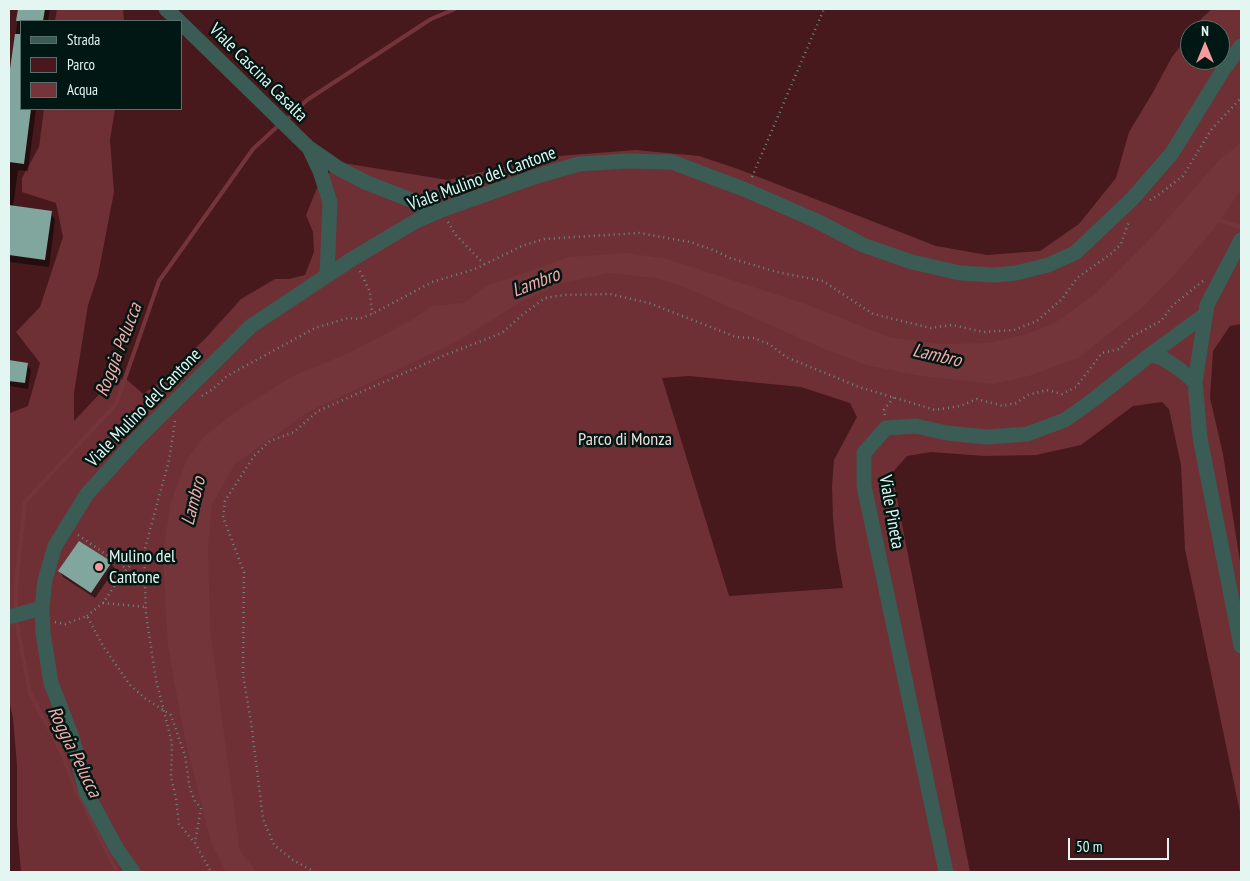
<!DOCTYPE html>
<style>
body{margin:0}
#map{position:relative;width:1250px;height:881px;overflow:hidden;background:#00221c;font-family:"PT Sans Narrow",sans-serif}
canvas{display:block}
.frame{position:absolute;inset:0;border:10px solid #e3f6f1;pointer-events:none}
.legend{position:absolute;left:20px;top:20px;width:162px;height:90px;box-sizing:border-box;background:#001713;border:1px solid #5b706c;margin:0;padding:6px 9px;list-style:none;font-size:15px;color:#e3f6f1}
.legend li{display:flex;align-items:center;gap:10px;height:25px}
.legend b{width:25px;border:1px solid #5b706c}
.north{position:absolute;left:1180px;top:20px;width:50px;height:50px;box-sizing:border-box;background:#001713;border:1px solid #5b706c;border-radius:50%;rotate:0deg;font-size:14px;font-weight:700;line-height:20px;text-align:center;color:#e3f6f1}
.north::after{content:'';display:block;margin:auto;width:18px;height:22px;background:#f59b9e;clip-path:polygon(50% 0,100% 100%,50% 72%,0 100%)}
.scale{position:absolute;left:1068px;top:838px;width:101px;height:22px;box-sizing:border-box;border:2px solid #e3f6f1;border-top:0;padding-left:6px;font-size:15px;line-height:18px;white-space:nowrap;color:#e3f6f1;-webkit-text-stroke:4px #001713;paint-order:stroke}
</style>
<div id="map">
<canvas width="1250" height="881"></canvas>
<div class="frame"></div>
<ul class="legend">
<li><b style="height:6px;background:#3b5b55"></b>Strada</li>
<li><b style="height:14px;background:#47191d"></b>Parco</li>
<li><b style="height:14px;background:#74353a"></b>Acqua</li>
</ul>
<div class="north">N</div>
<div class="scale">50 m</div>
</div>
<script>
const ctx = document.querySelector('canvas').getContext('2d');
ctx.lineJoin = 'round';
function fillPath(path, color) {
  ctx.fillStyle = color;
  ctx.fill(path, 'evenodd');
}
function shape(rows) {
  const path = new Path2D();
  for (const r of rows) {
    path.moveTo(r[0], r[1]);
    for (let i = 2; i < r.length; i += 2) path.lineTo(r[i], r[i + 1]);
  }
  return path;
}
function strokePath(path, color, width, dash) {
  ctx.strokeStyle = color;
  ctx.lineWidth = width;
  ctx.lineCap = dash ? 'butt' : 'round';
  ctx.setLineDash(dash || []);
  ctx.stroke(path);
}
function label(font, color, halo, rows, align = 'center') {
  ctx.font = font + ' "PT Sans Narrow",sans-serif';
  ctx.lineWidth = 5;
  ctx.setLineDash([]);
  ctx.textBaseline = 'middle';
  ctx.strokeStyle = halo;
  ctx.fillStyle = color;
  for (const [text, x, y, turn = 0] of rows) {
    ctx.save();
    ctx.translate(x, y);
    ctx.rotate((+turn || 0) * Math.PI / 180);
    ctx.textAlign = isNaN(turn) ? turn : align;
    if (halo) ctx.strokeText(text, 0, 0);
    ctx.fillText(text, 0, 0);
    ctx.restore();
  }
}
fillPath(shape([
 [9,9,1241,9,1241,872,9,872],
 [21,21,181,21,181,109,21,109],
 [1190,30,1220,30,1220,60,1190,60]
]), '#47191d');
fillPath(shape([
 [57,9,123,9,124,21,55,21],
 [1212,9,1241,9,1241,324,1230,326,1213,351,1210,398,1223,454,1241,568,1241,817,1185,549,1181,465,1169,409,1162,402,1133,406,1081,445,1036,455,985,456,931,452,907,456,892,473,970,872,21,872,17,824,17,765,13,718,9,700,9,421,10,413,28,406,40,363,16,332,40,307,63,237,56,203,22,192,22,178,39,147,44,109,115,109,110,140,114,192,98,275,88,305,74,393,74,421,109,384,125,378,143,394,176,371,191,352,205,339,241,299,275,279,289,279,305,275,314,252,313,232,306,215,317,188,331,171,343,163,448,180,545,157,636,150,699,156,738,169,936,246,987,255,1040,251,1079,224,1116,178,1129,132,1152,94,1172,57,1190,34,1190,60,1220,60,1220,30,1193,30,1202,18],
 [689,376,801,387,850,403,857,417,834,460,832,486,833,518,836,549,843,588,729,596,662,378]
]), '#6e3035');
fillPath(shape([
 [1241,143,1241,190,1212,231,1178,271,1144,306,1078,358,1029,376,994,384,921,376,866,365,827,350,682,286,654,278,609,273,559,284,519,303,456,342,308,412,235,464,212,504,208,545,210,630,240,851,257,872,227,872,224,869,211,842,184,735,168,646,163,558,170,504,187,459,204,437,235,412,293,376,351,352,410,321,432,306,463,303,487,286,569,257,627,253,667,259,800,302,889,337,938,344,988,343,1024,335,1053,324,1095,294,1150,239,1220,159]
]), '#74353a');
fillPath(shape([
 [19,9,50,9,48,21,21,21,21,109,36,109,28,171,18,170,13,207,51,212,55,220,49,267,9,262,9,85],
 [9,361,27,364,31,370,28,389,9,386],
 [80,542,111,563,115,569,95,598,63,577,60,571]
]), '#0007');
strokePath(shape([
 [286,120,307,100,431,19,455,9],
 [1215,219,1241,227],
 [16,612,16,584,25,502,116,404,159,281,253,149,280,124],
 [16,619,30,693,62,753,78,794,117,872]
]), '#74353a', 4);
fillPath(shape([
 [18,9,45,9,43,21,16,21],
 [15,34,21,34,21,109,31,109,24,164,9,162,9,76],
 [9,205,52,211,45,260,9,255],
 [9,360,28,363,25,383,9,381],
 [79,541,112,562,91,593,58,571]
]), '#81a69d');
strokePath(shape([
 [752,177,824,9],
 [1150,200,1157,196,1183,176,1211,130,1241,98],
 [448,222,455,234,484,264],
 [360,271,370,292,372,314],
 [202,396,213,389,227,376,315,328,348,318,359,319,372,314,432,282,475,269,522,246,544,239,639,233,690,242,713,250,730,258,777,272,823,281,873,314,931,328,952,325,984,332,1014,330,1037,321,1062,299,1077,278,1112,253,1121,244,1129,221],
 [885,415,884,410,894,397],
 [175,421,169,460,144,552,146,614,156,680,172,743,171,777,176,798,179,824,195,843,211,872],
 [78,535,127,569],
 [103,603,146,607],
 [87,616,103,603,124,572,144,552],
 [55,622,65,624,87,616,103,646,130,685,146,699,171,715,185,756,190,789,195,801,201,808,195,843],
 [315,872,293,860,274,845,263,819,251,722,243,675,244,572,223,517,225,501,254,456,270,441,294,432,318,411,445,355,502,333,521,316,545,298,564,295,610,294,649,303,736,337,754,338,769,344,786,357,859,387,935,410,960,406,977,399,1003,406,1016,403,1028,395,1047,390,1062,394,1076,387,1102,353,1120,349,1131,337,1161,321,1173,305,1203,281]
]), '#6d8882', 2.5, [1, 4]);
strokePath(shape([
 [166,9,179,21],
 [181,23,309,148,338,168,365,182,439,211],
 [310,150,320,171,330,202,327,275],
 [1241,240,1207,305,1195,382,1200,438,1241,646],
 [1151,354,1164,359,1179,369,1195,382],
 [9,617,42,608],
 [133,872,117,849,86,792,72,737,51,683,43,633,42,608,45,580,55,546,87,494,135,441,251,326,352,259,416,221,439,211,534,177,579,164,626,161,672,162,746,190,817,221,863,245,912,262,960,273,994,275,1016,273,1048,265,1075,253,1133,198,1172,153,1223,70,1241,46],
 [946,872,864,486,864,453,886,428,916,426,947,433,987,437,1027,434,1065,420,1093,400,1151,354,1206,314]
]), '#3b5b55', 15);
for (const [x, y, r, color] of [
 [99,567,5,"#f59b9e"]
]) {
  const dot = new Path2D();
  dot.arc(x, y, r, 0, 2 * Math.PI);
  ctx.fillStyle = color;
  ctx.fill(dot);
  strokePath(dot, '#001713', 2);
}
label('18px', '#e3f6f1', '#001713', [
 ["Viale Cascina Casalta",258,73,45],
 ["Viale Mulino del Cantone",482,179,-20],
 ["Viale Mulino del Cantone",144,408,-46],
 ["Viale Pineta",891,512,80]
]);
label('18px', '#f2dddd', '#001713', [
 ["Parco di Monza",625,440]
]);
label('18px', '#e3f6f1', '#001713', [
 ["Mulino del",109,557],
 ["Cantone",109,578]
], 'left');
label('italic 19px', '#f9a9ab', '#001713', [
 ["Lambro",536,283,-21],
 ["Roggia Pelucca",119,350,-69],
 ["Lambro",937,356,13],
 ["Lambro",194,501,-76],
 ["Roggia Pelucca",74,752,64]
]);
</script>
